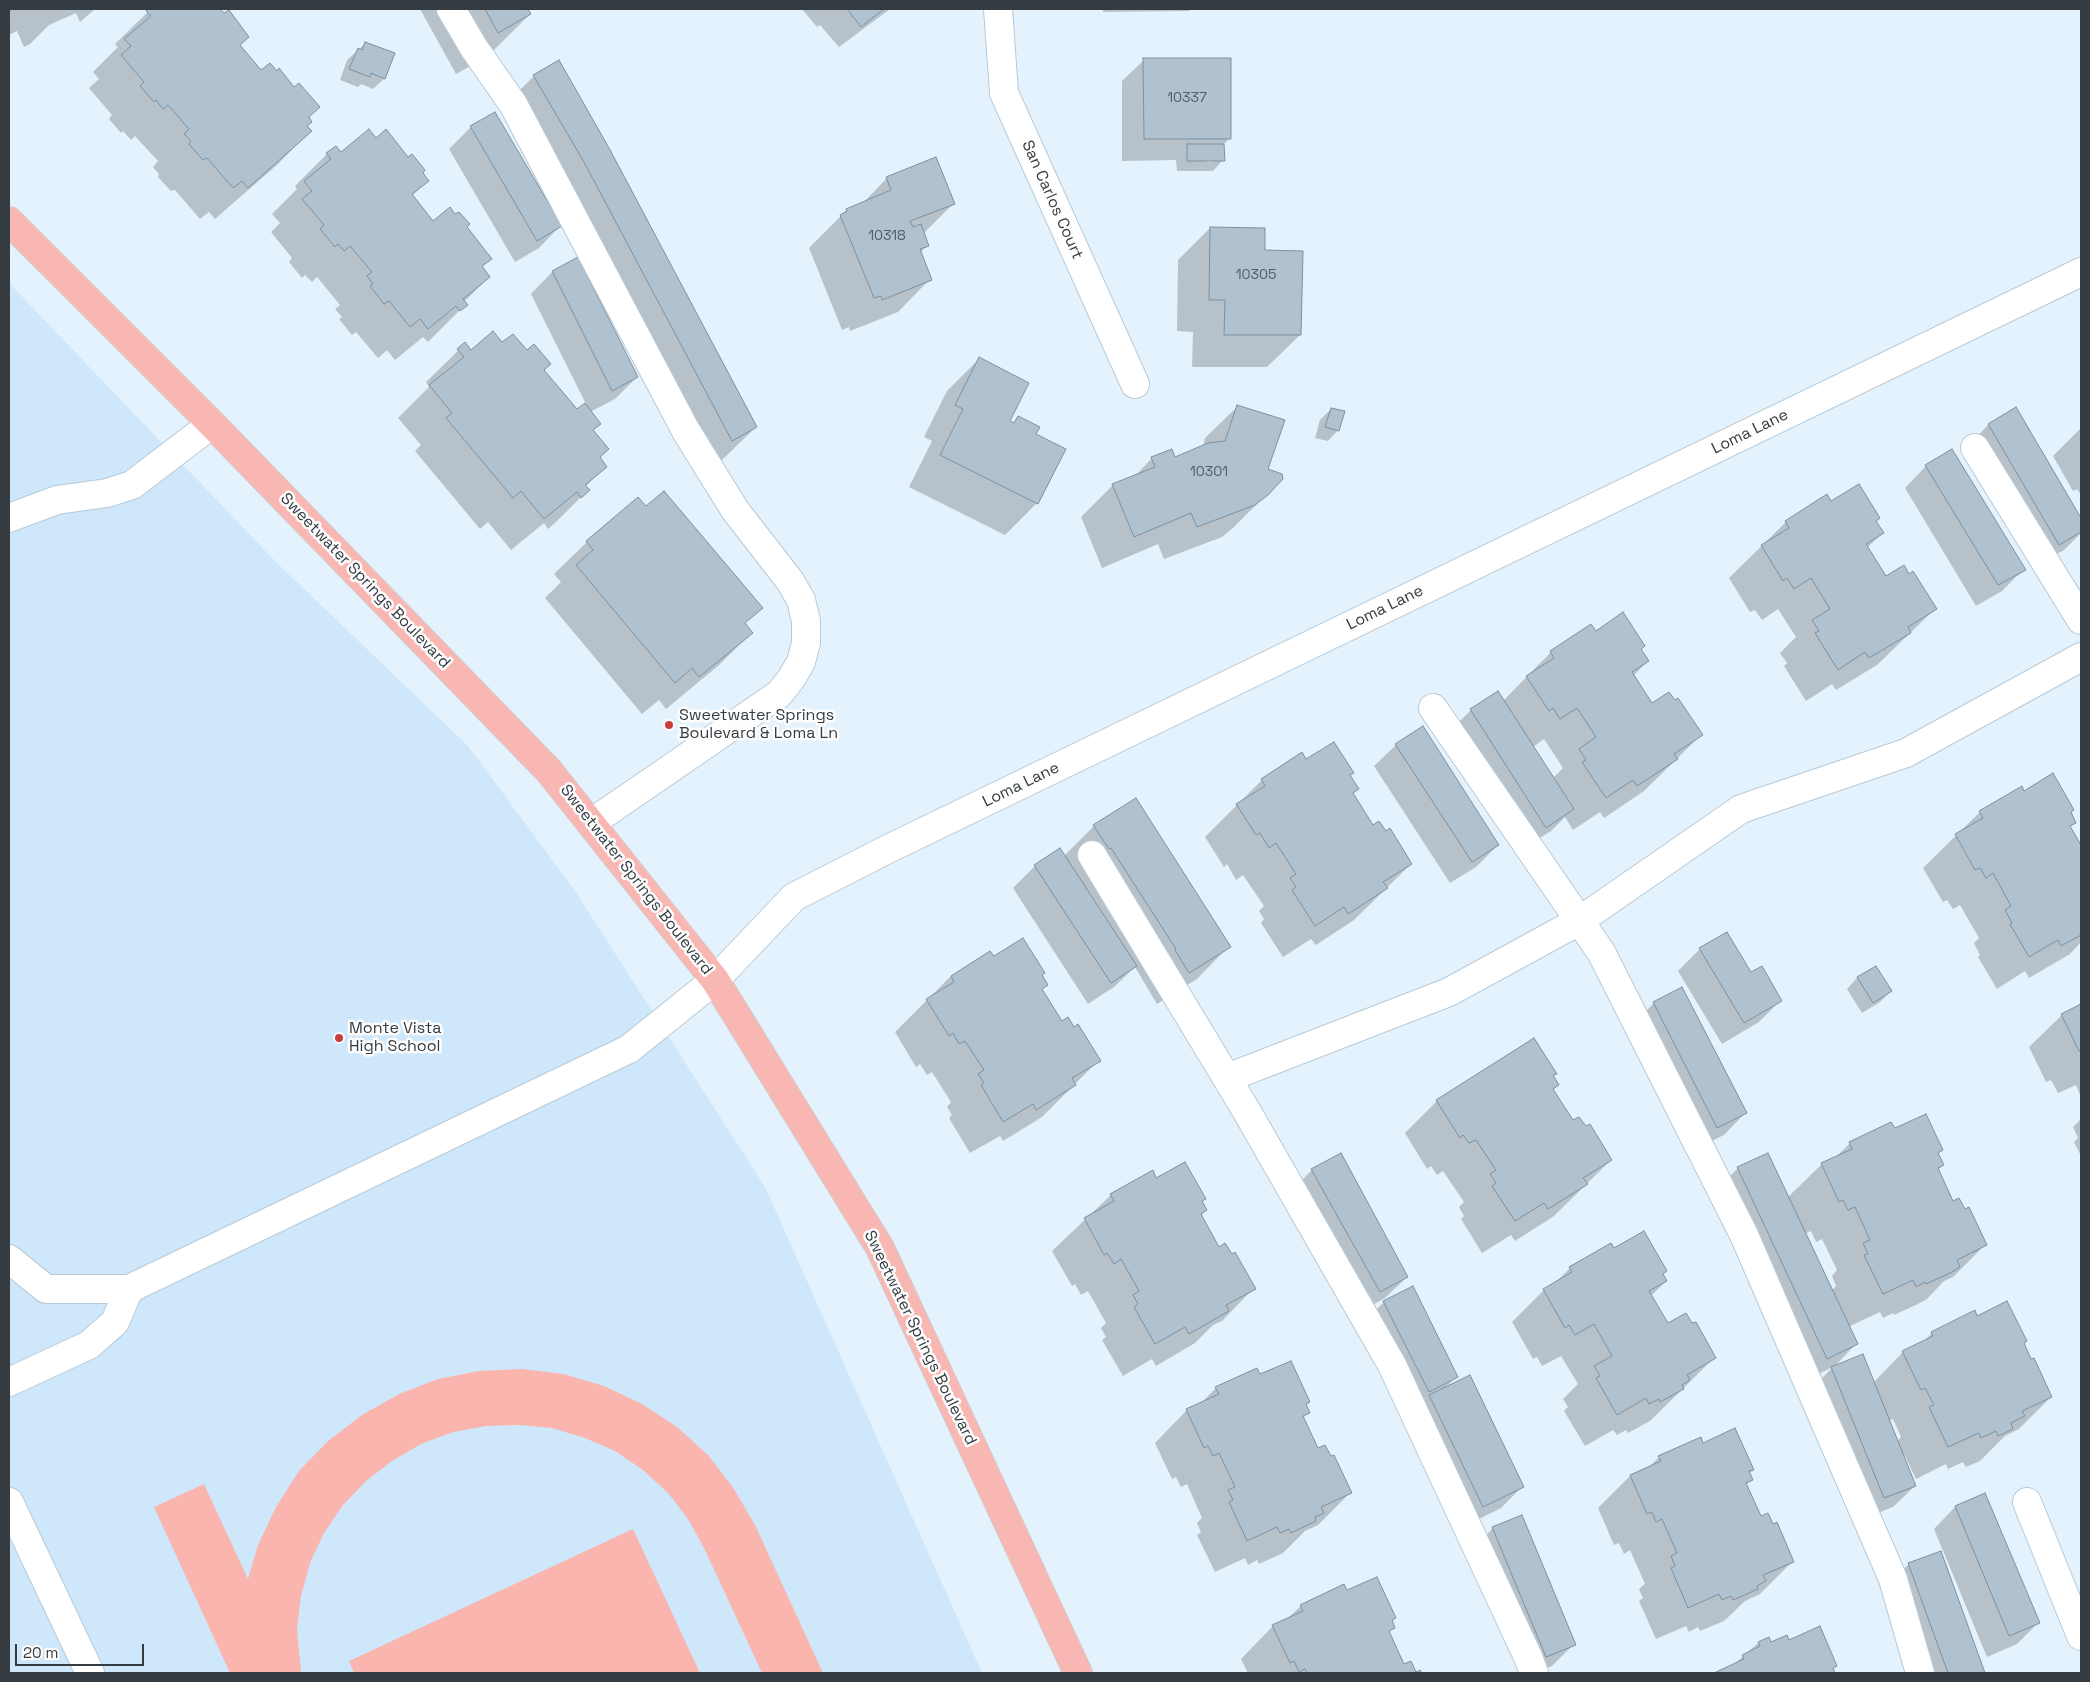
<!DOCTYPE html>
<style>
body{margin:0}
#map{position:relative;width:2090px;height:1682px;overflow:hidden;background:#e4f2fd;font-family:"Space Grotesk",sans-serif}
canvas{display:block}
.frame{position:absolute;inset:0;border:10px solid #353c41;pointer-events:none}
.scale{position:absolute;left:15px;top:1644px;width:129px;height:22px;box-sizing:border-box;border:2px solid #353c41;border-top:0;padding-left:6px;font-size:15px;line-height:18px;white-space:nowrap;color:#353c41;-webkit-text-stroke:4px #fdfdfd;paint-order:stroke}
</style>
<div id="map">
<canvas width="2090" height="1682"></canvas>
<div class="frame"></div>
<div class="scale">20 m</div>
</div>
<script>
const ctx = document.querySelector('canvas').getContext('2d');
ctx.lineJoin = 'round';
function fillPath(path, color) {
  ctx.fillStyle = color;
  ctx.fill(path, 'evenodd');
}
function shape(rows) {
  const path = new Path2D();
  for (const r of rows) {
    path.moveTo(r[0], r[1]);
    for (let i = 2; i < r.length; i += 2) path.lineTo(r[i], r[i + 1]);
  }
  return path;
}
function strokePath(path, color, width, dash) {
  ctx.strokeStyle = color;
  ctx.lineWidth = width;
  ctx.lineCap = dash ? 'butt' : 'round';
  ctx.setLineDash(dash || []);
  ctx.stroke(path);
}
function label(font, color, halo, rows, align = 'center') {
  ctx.font = font + ' "Space Grotesk",sans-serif';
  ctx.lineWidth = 5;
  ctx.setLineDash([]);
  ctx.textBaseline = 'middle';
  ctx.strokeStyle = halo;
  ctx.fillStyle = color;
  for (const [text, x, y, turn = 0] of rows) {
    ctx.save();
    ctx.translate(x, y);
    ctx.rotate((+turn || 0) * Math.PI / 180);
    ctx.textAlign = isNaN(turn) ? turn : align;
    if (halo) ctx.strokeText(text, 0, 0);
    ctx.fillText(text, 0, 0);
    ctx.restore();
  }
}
fillPath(shape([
 [9,283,276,562,468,746,573,888,765,1187,982,1673,9,1673]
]), '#cee7fa');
fillPath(shape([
 [522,1369,563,1374,604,1386,642,1404,677,1427,708,1455,734,1489,755,1525,823,1673,762,1673,704,1548,688,1519,668,1493,643,1470,615,1451,585,1438,552,1428,519,1425,486,1426,453,1432,421,1444,392,1461,366,1481,343,1505,324,1533,310,1563,301,1596,297,1629,301,1673,230,1673,154,1507,204,1484,248,1579,258,1545,276,1507,299,1471,328,1441,362,1415,399,1394,438,1379,479,1371],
 [633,1529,700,1673,354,1673,349,1661]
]), '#fab5af');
fillPath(shape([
 [9,9,95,9,80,22,76,13,49,25,30,44,24,47,17,31,9,35],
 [151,9,159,9,161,11,163,9,219,9,224,15,228,11,243,29,239,46,261,72,308,118,306,126,310,131,278,164,215,219,209,212,200,219,175,190,171,191,158,177,159,174,153,167,158,161,135,136,131,140,123,131,121,133,109,119,112,115,89,88,99,79,93,72,118,47,115,44],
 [420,9,526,9,530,14,488,56,456,74],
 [802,9,890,9,839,47,820,25,817,27],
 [1103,9,1191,9,1189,11,1103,12],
 [366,43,393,54,384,79,373,89,361,84,358,87,340,80,347,60],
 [1144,60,1230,138,1223,145,1223,160,1213,171,1177,171,1176,160,1122,161,1122,81],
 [1209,159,1214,159,1214,162,1206,162],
 [534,76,756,427,723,459,699,472,502,108],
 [471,127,560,226,539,248,515,262,449,149],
 [375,140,421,173,427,181,412,196,433,222,465,227,490,259,481,268,489,277,464,302,466,304,428,342,423,337,395,360,387,350,378,358,356,332,352,335,339,319,342,317,335,309,340,305,317,277,312,282,305,275,302,278,289,262,292,258,271,232,280,223,272,214,297,189,295,186,327,154,336,147,341,154],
 [887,178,954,203,923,234,928,245,920,253,930,279,898,312,850,331,849,327,842,330,809,248,847,210,862,204],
 [1210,228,1264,252,1300,335,1267,367,1192,367,1193,332,1177,331,1178,260],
 [577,259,637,377,615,399,590,412,600,424,592,431,599,458,606,466,585,487,588,490,556,522,548,529,544,523,511,550,488,522,480,529,415,451,421,445,398,418,429,387,426,382,465,344,471,351,502,344,543,370,576,411,586,404,531,294,552,272],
 [979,359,1008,422,1012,424,1018,418,1034,435,1037,503,1005,535,909,487,932,441,924,437,947,391],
 [1238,406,1266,470,1267,494,1234,527,1222,537,1164,559,1158,544,1102,568,1081,517,1113,485,1134,477,1152,458,1174,459,1203,447,1205,438],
 [1331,409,1338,430,1328,441,1315,438,1320,420],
 [2015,409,2081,520,2081,533,2064,550,2037,565,1967,447,1988,425],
 [2081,428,2081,495,2077,489,2073,491,2053,456],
 [1926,466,2024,569,2002,591,1976,606,1905,488],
 [638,499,646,508,761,608,744,624,751,633,719,665,666,709,659,700,642,714,545,598,561,582,554,574,587,542],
 [1831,503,1875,522,1882,533,1867,548,1885,577,1935,609,1877,665,1836,690,1832,684,1806,701,1784,666,1787,663,1780,653,1796,637,1778,609,1762,620,1755,610,1750,612,1729,578,1786,522],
 [1595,632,1640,650,1648,661,1633,676,1651,705,1701,735,1644,791,1604,818,1600,812,1573,830,1565,817,1551,831,1524,848,1449,732,1471,710,1498,693,1503,701,1551,652],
 [1544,739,1563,768,1553,778,1533,747],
 [1396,745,1498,845,1476,867,1450,883,1374,766],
 [1306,761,1349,776,1358,789,1352,794,1373,827,1411,864,1354,920,1316,945,1311,939,1283,957,1261,923,1264,919,1259,911,1264,906,1243,875,1236,880,1227,864,1224,867,1205,837,1262,780],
 [2024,793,2070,813,2075,822,2069,828,2081,848,2081,942,2070,954,2029,978,2025,971,1997,989,1978,957,1980,955,1974,943,1979,938,1960,905,1953,909,1947,900,1943,902,1923,868,1980,812],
 [1094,826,1229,946,1197,979,1157,1004,1135,967,1114,987,1088,1004,1013,888,1035,866,1060,850,1064,856],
 [1700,949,1781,1000,1759,1022,1722,1044,1678,971],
 [993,958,1040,975,1046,985,1041,990,1061,1022,1074,1028,1099,1060,1042,1117,1003,1141,1000,1136,970,1153,949,1118,952,1115,947,1107,951,1102,932,1072,927,1075,920,1064,916,1067,895,1032,951,976],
 [1875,967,1891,991,1880,1002,1862,1013,1847,989,1857,978],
 [2081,1002,2081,1097,2076,1085,2058,1093,2051,1080,2046,1082,2029,1047,2062,1015,2075,1009],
 [1654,1003,1745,1113,1724,1135,1695,1149,1632,1025],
 [1555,1073,1552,1076,1558,1085,1552,1090,1573,1122,1611,1160,1554,1216,1515,1241,1511,1235,1482,1253,1461,1219,1464,1216,1459,1207,1464,1202,1443,1171,1437,1175,1431,1166,1427,1169,1405,1133,1437,1101],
 [2081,1119,2081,1156,2074,1142,2078,1138,2073,1127],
 [1894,1129,1941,1150,1937,1154,1943,1165,1937,1171,1953,1202,1985,1245,1953,1277,1944,1281,1927,1299,1918,1304,1894,1315,1893,1313,1883,1318,1880,1312,1848,1327,1856,1344,1833,1368,1873,1383,1903,1352,1921,1344,1932,1333,1977,1317,2023,1344,2051,1397,2019,1429,2005,1436,1980,1461,1966,1467,1963,1462,1948,1469,1946,1464,1916,1479,1904,1454,1902,1455,1915,1486,1893,1507,1863,1519,1810,1390,1833,1367,1805,1380,1716,1190,1738,1168,1787,1198,1822,1164,1835,1158,1850,1143],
 [1811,1231,1816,1242,1822,1239,1837,1270,1832,1276,1836,1286,1831,1291,1804,1234],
 [1893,1419,1901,1437,1897,1442,1888,1421],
 [1312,1170,1407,1277,1385,1298,1358,1313,1290,1192],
 [1152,1172,1156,1179,1201,1202,1206,1210,1200,1216,1219,1248,1254,1288,1222,1321,1213,1325,1195,1343,1156,1366,1152,1359,1123,1376,1102,1340,1106,1337,1101,1328,1106,1323,1088,1291,1081,1295,1075,1284,1072,1286,1052,1251,1111,1195],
 [1610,1245,1614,1250,1662,1274,1666,1281,1651,1296,1668,1324,1715,1357,1650,1421,1628,1433,1626,1430,1617,1435,1613,1430,1585,1446,1564,1411,1568,1407,1563,1399,1578,1384,1561,1356,1542,1366,1537,1357,1533,1359,1512,1322,1544,1290,1554,1284,1570,1268],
 [1384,1302,1456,1377,1446,1387,1523,1486,1501,1508,1461,1528,1362,1324],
 [1259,1376,1309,1402,1305,1405,1308,1412,1303,1418,1317,1450,1350,1493,1318,1525,1305,1531,1283,1553,1259,1564,1257,1560,1248,1565,1245,1558,1215,1572,1197,1535,1201,1532,1197,1523,1202,1518,1187,1484,1181,1487,1176,1477,1172,1479,1155,1443,1187,1410,1200,1404,1216,1388],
 [1703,1444,1753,1470,1749,1474,1751,1480,1746,1485,1760,1517,1793,1561,1760,1594,1745,1601,1724,1621,1700,1631,1698,1627,1689,1632,1686,1626,1656,1639,1639,1601,1643,1598,1639,1589,1645,1584,1630,1550,1624,1554,1619,1543,1614,1545,1598,1508,1630,1476,1648,1468,1659,1457],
 [1985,1495,2038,1623,2017,1644,1987,1657,1934,1529,1955,1507],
 [1493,1528,1574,1644,1552,1666,1535,1673,1471,1550],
 [1940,1552,1984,1673,1918,1673,1887,1586,1909,1564],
 [1347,1592,1395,1618,1391,1621,1394,1628,1388,1633,1404,1666,1411,1662,1416,1673,1248,1673,1241,1659,1273,1626,1286,1620,1301,1606],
 [1768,1639,1770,1644,1789,1641,1836,1666,1832,1669,1834,1673,1717,1673,1732,1666,1758,1643]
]), '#0003');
const building = shape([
 [149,9,220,9,224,13,229,10,249,37,240,45,261,70,270,63,277,71,279,68,294,87,299,83,320,107,309,117,312,122,307,126,312,131,248,188,242,181,233,188,207,158,203,160,189,144,191,141,184,134,189,129,168,105,163,109,156,100,154,102,140,86,144,82,121,55,131,46,124,39,151,16,146,11,149,9],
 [485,9,528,9,531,14,498,33,485,9],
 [847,9,884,9,861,27,847,9],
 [365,42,395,53,385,79,371,73,370,77,349,69,358,48,362,50,365,42],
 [1143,58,1231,58,1231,139,1144,139,1143,58],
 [559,60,609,148,757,427,732,441,584,162,533,75,559,60],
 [495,112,562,226,537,241,470,126,495,112],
 [369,129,376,138,386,129,408,157,412,154,425,170,423,173,429,181,412,194,433,221,450,207,455,214,459,212,470,224,467,227,492,259,482,266,490,277,463,299,468,305,460,311,456,306,428,329,420,319,410,327,389,301,384,304,370,286,373,284,367,276,372,272,350,246,344,251,338,244,335,247,320,229,324,225,302,199,312,191,304,181,331,159,326,153,336,146,341,152,369,129],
 [1187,144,1224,144,1225,161,1187,161,1187,144],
 [936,157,955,204,910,221,913,227,921,224,929,246,920,249,932,280,882,300,881,296,874,298,840,215,847,211,846,209,891,190,886,177,936,157],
 [1210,227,1265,228,1265,250,1303,251,1301,335,1224,335,1225,300,1209,300,1210,227],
 [578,257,638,377,612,391,552,271,578,257],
 [493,331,502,342,513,334,527,350,534,344,551,364,544,370,577,409,585,403,601,424,593,430,609,449,600,457,607,467,585,485,590,490,581,498,577,492,544,519,521,491,513,498,446,418,452,413,429,385,464,357,457,349,465,342,471,350,493,331],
 [979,357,1029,383,1010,421,1014,423,1018,416,1040,427,1036,434,1066,449,1038,504,940,455,963,409,955,405,979,357],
 [1237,405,1285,420,1268,469,1282,474,1283,479,1268,495,1255,505,1197,527,1191,513,1134,537,1112,484,1155,467,1151,457,1172,449,1175,457,1208,443,1225,441,1237,405],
 [2016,407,2081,518,2081,532,2059,545,1988,424,2016,407],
 [1331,408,1345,411,1339,431,1325,427,1331,408],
 [1952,449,2026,570,1998,585,1925,465,1952,449],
 [1859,484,1880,518,1876,521,1884,533,1866,544,1886,576,1904,565,1909,574,1913,571,1937,609,1908,627,1911,633,1869,658,1865,652,1838,670,1815,633,1819,631,1812,620,1830,609,1811,578,1794,589,1787,578,1783,581,1761,545,1789,528,1785,521,1827,494,1831,501,1859,484],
 [664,491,763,608,745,623,753,633,699,677,692,668,675,683,576,565,593,550,586,541,638,497,646,506,664,491],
 [1623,612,1645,646,1641,649,1649,661,1632,672,1652,703,1669,692,1675,700,1678,698,1703,735,1674,754,1678,759,1637,786,1633,780,1606,798,1582,762,1586,760,1579,749,1596,737,1577,708,1560,719,1553,708,1549,711,1526,676,1554,658,1550,651,1591,624,1596,631,1623,612],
 [1498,691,1574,809,1546,828,1470,709,1498,691],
 [1423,726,1499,845,1472,862,1395,744,1423,726],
 [1334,742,1354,773,1350,775,1359,789,1353,793,1373,825,1379,821,1386,831,1390,828,1412,864,1383,882,1388,888,1348,914,1344,907,1315,926,1292,890,1296,887,1290,878,1296,874,1276,843,1269,848,1260,833,1256,835,1236,804,1265,786,1261,779,1302,752,1306,759,1334,742],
 [2053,773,2074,810,2071,812,2076,823,2070,826,2081,845,2081,935,2061,946,2058,940,2029,957,2010,924,2012,923,2005,910,2011,906,1993,873,1986,878,1980,868,1975,870,1955,834,1983,818,1979,811,2022,786,2024,791,2053,773],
 [1136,798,1231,947,1189,973,1175,950,1176,949,1111,848,1109,849,1093,825,1136,798],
 [1060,848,1137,966,1111,983,1034,865,1060,848],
 [1727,932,1751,972,1762,966,1782,1001,1744,1023,1699,948,1727,932],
 [1023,938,1045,973,1042,975,1048,985,1042,989,1062,1021,1068,1017,1074,1027,1078,1024,1101,1061,1072,1078,1076,1085,1036,1110,1033,1104,1003,1122,981,1085,984,1083,978,1074,984,1070,965,1041,959,1044,953,1033,949,1036,926,999,954,982,951,976,990,951,994,956,1023,938],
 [1876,966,1892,991,1873,1003,1857,977,1876,966],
 [1682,987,1747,1113,1717,1128,1653,1002,1682,987],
 [2081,1004,2081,1050,2079,1051,2061,1014,2081,1004],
 [1534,1038,1557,1074,1553,1075,1559,1085,1553,1089,1573,1120,1579,1117,1586,1126,1590,1124,1612,1160,1583,1178,1588,1184,1548,1209,1544,1203,1515,1221,1492,1186,1496,1183,1490,1174,1496,1170,1476,1140,1469,1143,1463,1135,1460,1138,1436,1100,1534,1038],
 [1926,1114,1943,1150,1938,1153,1944,1165,1938,1168,1953,1201,1959,1198,1965,1209,1969,1207,1987,1245,1957,1260,1960,1267,1952,1272,1926,1284,1925,1282,1916,1287,1913,1280,1883,1294,1864,1255,1868,1254,1863,1243,1870,1240,1855,1207,1848,1210,1843,1200,1839,1202,1821,1163,1852,1149,1849,1142,1891,1122,1895,1128,1926,1114],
 [1341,1153,1408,1277,1380,1292,1311,1169,1341,1153],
 [1768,1153,1858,1344,1827,1359,1737,1167,1768,1153],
 [1185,1162,1206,1199,1202,1201,1207,1210,1201,1214,1219,1247,1225,1243,1232,1254,1235,1252,1256,1289,1226,1305,1229,1311,1189,1334,1185,1327,1155,1344,1134,1307,1138,1304,1133,1295,1139,1291,1121,1259,1114,1264,1107,1253,1104,1255,1084,1218,1114,1201,1110,1194,1153,1170,1156,1178,1185,1162],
 [1644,1231,1667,1271,1663,1274,1667,1281,1649,1291,1668,1323,1686,1313,1692,1323,1696,1322,1716,1358,1687,1375,1690,1380,1682,1385,1684,1389,1660,1402,1659,1399,1649,1404,1646,1398,1617,1415,1596,1378,1600,1376,1594,1366,1612,1356,1594,1324,1575,1335,1569,1325,1565,1328,1543,1289,1572,1272,1569,1267,1611,1243,1614,1248,1644,1231],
 [1413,1286,1458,1377,1429,1392,1383,1301,1413,1286],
 [2007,1301,2027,1341,2024,1343,2031,1359,2034,1358,2052,1397,2022,1411,2025,1416,2011,1423,2013,1429,1998,1436,1996,1431,1981,1438,1979,1433,1948,1447,1929,1407,1934,1405,1925,1388,1921,1390,1902,1351,1933,1336,1931,1332,1975,1310,1977,1316,2007,1301],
 [1863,1354,1916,1486,1884,1498,1831,1367,1863,1354],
 [1291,1361,1310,1402,1306,1404,1310,1413,1303,1416,1318,1448,1325,1445,1331,1456,1334,1455,1352,1493,1321,1507,1324,1513,1315,1517,1316,1521,1291,1533,1289,1529,1280,1533,1277,1527,1247,1541,1229,1502,1233,1500,1228,1490,1235,1487,1219,1453,1213,1456,1208,1446,1204,1448,1186,1409,1219,1394,1215,1387,1257,1368,1260,1374,1291,1361],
 [1470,1375,1524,1487,1483,1507,1429,1395,1470,1375],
 [1735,1428,1754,1470,1749,1471,1753,1480,1746,1483,1761,1516,1768,1513,1773,1524,1777,1522,1794,1562,1763,1575,1766,1581,1757,1586,1758,1589,1733,1600,1731,1596,1722,1600,1719,1594,1688,1608,1671,1568,1675,1566,1671,1556,1677,1553,1662,1519,1656,1522,1652,1512,1647,1514,1630,1475,1661,1461,1658,1456,1701,1437,1703,1443,1735,1428],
 [1985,1493,2040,1623,2009,1636,1955,1506,1985,1493],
 [1522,1515,1576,1645,1546,1657,1492,1527,1522,1515],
 [1941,1551,1985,1673,1948,1673,1908,1563,1941,1551],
 [1377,1577,1396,1618,1392,1620,1395,1628,1389,1631,1404,1664,1411,1661,1416,1672,1420,1670,1422,1673,1307,1673,1305,1669,1299,1672,1294,1661,1290,1663,1272,1625,1303,1611,1300,1605,1344,1584,1347,1590,1377,1577],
 [1820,1626,1837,1666,1833,1668,1835,1673,1714,1673,1744,1659,1742,1655,1760,1646,1758,1642,1769,1637,1771,1642,1787,1635,1789,1640,1820,1626]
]);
fillPath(building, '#b0c2cf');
strokePath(building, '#7f8f9c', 1);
const minor = shape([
 [451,9,474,48,513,104,686,431,735,510,790,581,801,600,806,621,806,643,801,662,791,679,779,694,591,823],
 [998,9,1004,93,1135,384],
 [1975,448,2081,620],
 [9,518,57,500,107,493,132,485,212,424],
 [1433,708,1601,952,1744,1235,1893,1579,1920,1673],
 [1092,855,1246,1110,1392,1365,1528,1657,1534,1673],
 [1227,1078,1449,992,1579,921,1741,809,1906,753,2081,657],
 [9,1259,46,1289,129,1289,629,1049,715,980,794,897,888,849,2081,272],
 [9,1382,89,1345,115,1322,129,1289],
 [9,1502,90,1673],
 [2027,1502,2081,1636]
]);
const major = shape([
 [9,221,212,424,549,771,715,980,880,1248,1078,1673]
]);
strokePath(minor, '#b8cad7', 30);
strokePath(major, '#cfd0d1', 30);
strokePath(minor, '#fff', 28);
strokePath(major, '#f8b7b3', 28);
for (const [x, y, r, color] of [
 [669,725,5,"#cb3c3d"],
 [339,1038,5,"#cb3c3d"]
]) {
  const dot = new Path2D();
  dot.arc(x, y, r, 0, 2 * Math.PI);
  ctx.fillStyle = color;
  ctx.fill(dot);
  strokePath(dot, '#fdfdfd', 2);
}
label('14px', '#545e64', null, [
 ["10337",1187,98],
 ["10318",887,236],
 ["10305",1256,275],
 ["10301",1209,472]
]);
label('16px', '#353c41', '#fdfdfd', [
 ["San Carlos Court",1052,200,66],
 ["Loma Lane",1750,432,-26],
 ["Sweetwater Springs Boulevard",365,581,46],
 ["Loma Lane",1385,608,-26],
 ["Loma Lane",1021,785,-26],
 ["Sweetwater Springs Boulevard",636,880,52],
 ["Sweetwater Springs Boulevard",920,1338,64]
]);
label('16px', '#353c41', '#fdfdfd', [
 ["Sweetwater Springs",679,716],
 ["Boulevard & Loma Ln",679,734],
 ["Monte Vista",349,1029],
 ["High School",349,1047]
], 'left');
</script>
